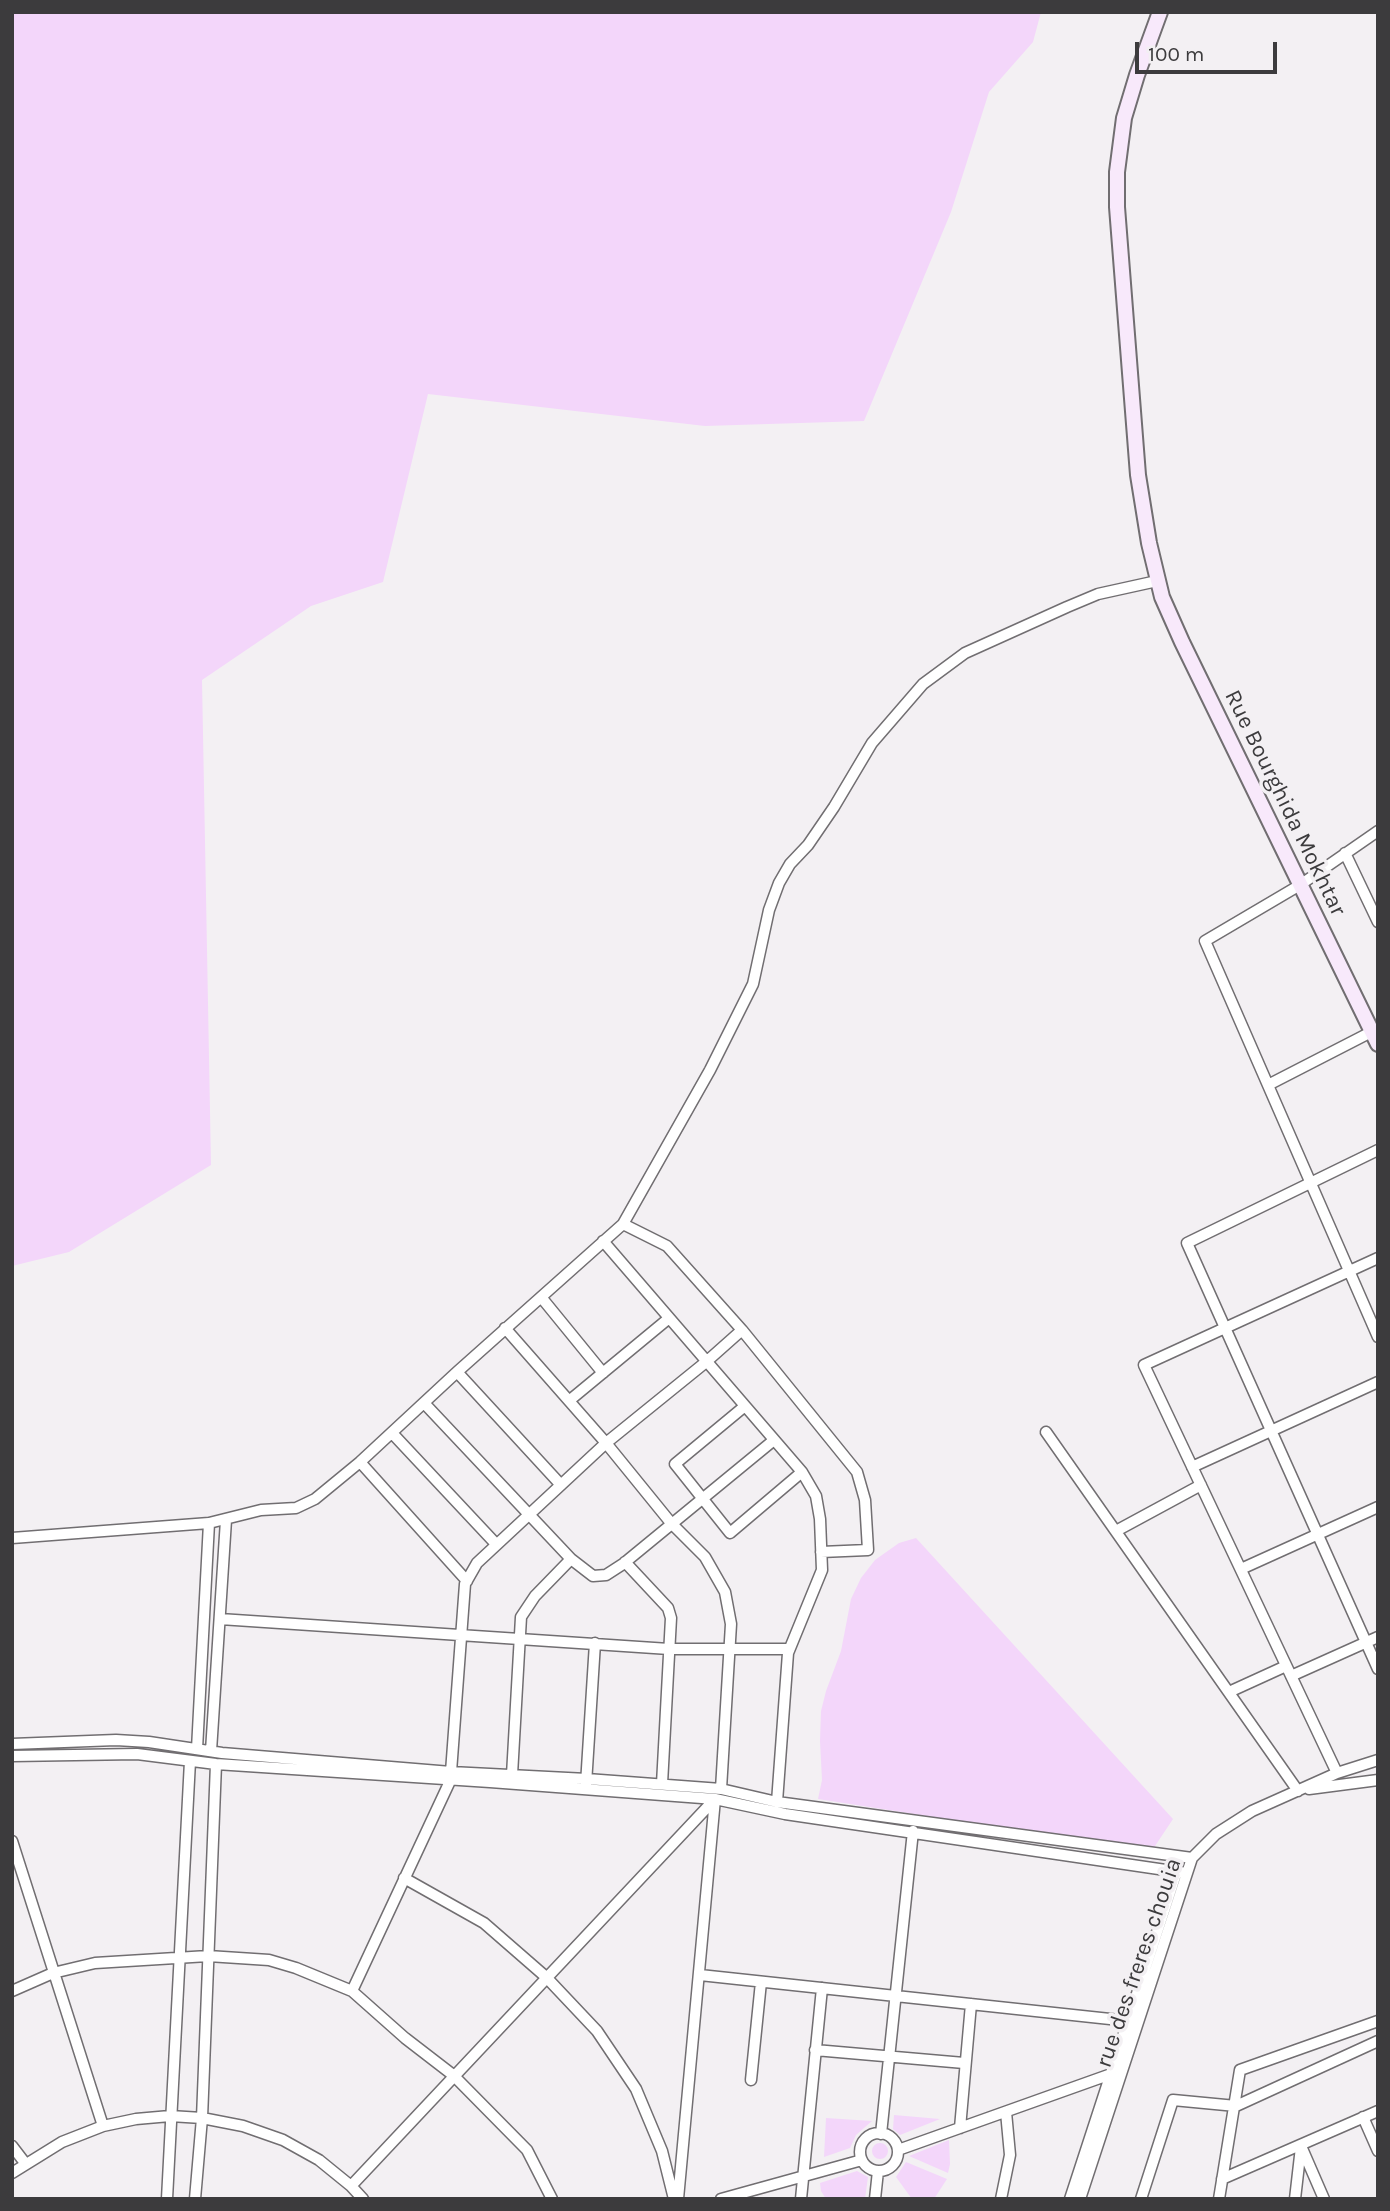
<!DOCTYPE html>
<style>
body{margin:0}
#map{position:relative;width:1390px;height:2211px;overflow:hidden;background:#f3f0f3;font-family:Karla,sans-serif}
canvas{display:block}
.frame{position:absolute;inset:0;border:14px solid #3c3b3d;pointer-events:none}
.scale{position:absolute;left:1135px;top:42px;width:142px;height:32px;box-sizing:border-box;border:4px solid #3c3b3d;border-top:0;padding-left:9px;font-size:21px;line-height:24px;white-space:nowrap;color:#3c3b3d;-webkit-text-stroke:5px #f3f0f3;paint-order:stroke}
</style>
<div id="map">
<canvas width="1390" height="2211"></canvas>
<div class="frame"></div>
<div class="scale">100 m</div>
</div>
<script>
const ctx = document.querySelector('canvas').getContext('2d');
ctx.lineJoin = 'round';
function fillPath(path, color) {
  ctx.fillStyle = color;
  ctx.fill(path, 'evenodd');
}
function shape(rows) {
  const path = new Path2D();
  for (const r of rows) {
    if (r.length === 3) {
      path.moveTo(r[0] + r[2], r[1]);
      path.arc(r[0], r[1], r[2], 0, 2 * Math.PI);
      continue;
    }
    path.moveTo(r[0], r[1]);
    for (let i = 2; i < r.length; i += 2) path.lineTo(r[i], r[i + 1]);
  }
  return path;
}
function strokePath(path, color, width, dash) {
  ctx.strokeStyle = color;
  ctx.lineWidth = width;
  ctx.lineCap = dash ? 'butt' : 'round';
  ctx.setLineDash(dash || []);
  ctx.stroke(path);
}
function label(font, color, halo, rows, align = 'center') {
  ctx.font = font + ' Karla,sans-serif';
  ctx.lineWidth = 7;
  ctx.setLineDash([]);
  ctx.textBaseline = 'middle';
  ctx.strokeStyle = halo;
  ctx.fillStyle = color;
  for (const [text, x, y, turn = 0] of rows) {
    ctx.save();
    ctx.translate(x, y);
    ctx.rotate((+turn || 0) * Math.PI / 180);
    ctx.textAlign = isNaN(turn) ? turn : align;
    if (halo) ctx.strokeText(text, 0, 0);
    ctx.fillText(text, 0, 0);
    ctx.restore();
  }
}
fillPath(shape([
 [12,12,1041,12,1033,42,989,92,951,212,864,421,705,426,428,394,383,582,311,606,202,680,211,1165,69,1252,12,1266],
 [916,1538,1173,1819,1153,1849,1023,1831,818,1799,822,1780,820,1741,821,1711,826,1691,841,1651,851,1599,861,1578,875,1560,899,1543],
 [894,2115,940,2119,900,2135,893,2129],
 [826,2118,872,2121,856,2135,850,2148,824,2157],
 [949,2140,950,2164,948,2173,909,2156],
 [880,2151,8],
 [906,2162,947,2179,934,2199,912,2199,896,2177],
 [857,2171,868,2177,865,2199,826,2199,821,2191,820,2183]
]), '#f3d6fa');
const street = shape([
 [1378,831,1300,885,1205,941,1378,1337],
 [1345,853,1378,922],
 [1268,1085,1377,1029],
 [1378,1150,1187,1243,1378,1669],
 [623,1224,667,1246,742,1330,857,1472,865,1500,868,1550,821,1552],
 [603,1241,802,1472,816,1496,820,1519,822,1570,788,1653,777,1802],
 [541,1297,603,1373],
 [505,1328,606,1443,671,1523,705,1557,725,1592,731,1624,721,1789],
 [457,1372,561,1485],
 [570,1400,668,1319],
 [424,1403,571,1559,593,1576,606,1575,623,1564,774,1440],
 [745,1406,675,1464,730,1533,802,1472],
 [1046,1432,1298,1791],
 [392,1433,496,1544],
 [360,1462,467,1581],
 [1192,1467,1378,1382],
 [1116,1531,1201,1485],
 [12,1538,209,1523,261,1510,296,1508,315,1499,360,1462,457,1372,623,1224,710,1070,753,984,769,910,779,883,790,864,808,845,834,807,872,743,923,684,965,653,1067,607,1098,594,1157,581],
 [625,1562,668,1608,671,1618,662,1784],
 [1241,1569,1378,1507],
 [220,1619,669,1649,788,1649],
 [1291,1676,1378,1637],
 [1229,1692,1286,1666],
 [12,1744,116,1740,149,1742,222,1753,451,1772,587,1779,721,1789,777,1802,1192,1858],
 [197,1749,209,1523],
 [211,1751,226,1520],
 [12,1756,137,1754,216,1764,490,1782,715,1799,785,1814,1186,1873],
 [451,1772,465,1584,477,1563,606,1443,706,1362,742,1330],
 [1337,1773,1144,1365,1378,1258],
 [512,1775,521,1617,535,1596,571,1559],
 [586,1784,595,1643],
 [1309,1789,1378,1780],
 [12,1841,103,2126],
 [404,1878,484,1923,546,1977,597,2031,636,2089,662,2151,674,2199],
 [700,1975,1138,2022],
 [12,1991,53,1973,95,1963,208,1956,269,1960,296,1968,352,1991,405,2038,453,2075,527,2150,552,2199],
 [352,1991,451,1779],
 [815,2050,964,2063],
 [751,2080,761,1982],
 [1363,2117,1378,2151],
 [960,2128,971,2004],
 [879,2152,19],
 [881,2134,913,1831],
 [12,2146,25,2163],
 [1301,2146,1324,2199],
 [898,2150,1114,2073],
 [12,2173,62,2142,103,2126,136,2119,170,2116,202,2118,243,2126,283,2140,319,2160,351,2186,363,2199],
 [1222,2179,1378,2111],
 [351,2186,715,1799],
 [167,2199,190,1761],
 [195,2199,202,2118,216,1764],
 [678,2199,715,1799],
 [721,2199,862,2160],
 [801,2199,822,1988],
 [875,2199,878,2171],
 [1001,2199,1010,2155,1006,2112],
 [1070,2199,1177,1871],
 [1080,2199,1192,1858,1216,1834,1252,1811,1337,1773,1378,1760],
 [1141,2199,1173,2100,1236,2106,1378,2041],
 [1219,2199,1240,2070,1378,2021],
 [1295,2199,1301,2147]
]);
const secondary = shape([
 [1160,12,1137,75,1124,118,1117,172,1117,207,1138,475,1149,543,1162,597,1182,642,1378,1044]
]);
strokePath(street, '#716e71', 13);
strokePath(secondary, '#716e71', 18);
strokePath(street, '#fff', 10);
strokePath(secondary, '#f8e9fb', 14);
label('23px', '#3c3b3d', '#f3f0f3', [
 ["Rue Bourghida Mokhtar",1285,803,64],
 ["rue des freres chouia",1139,1963,-71]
]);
</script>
